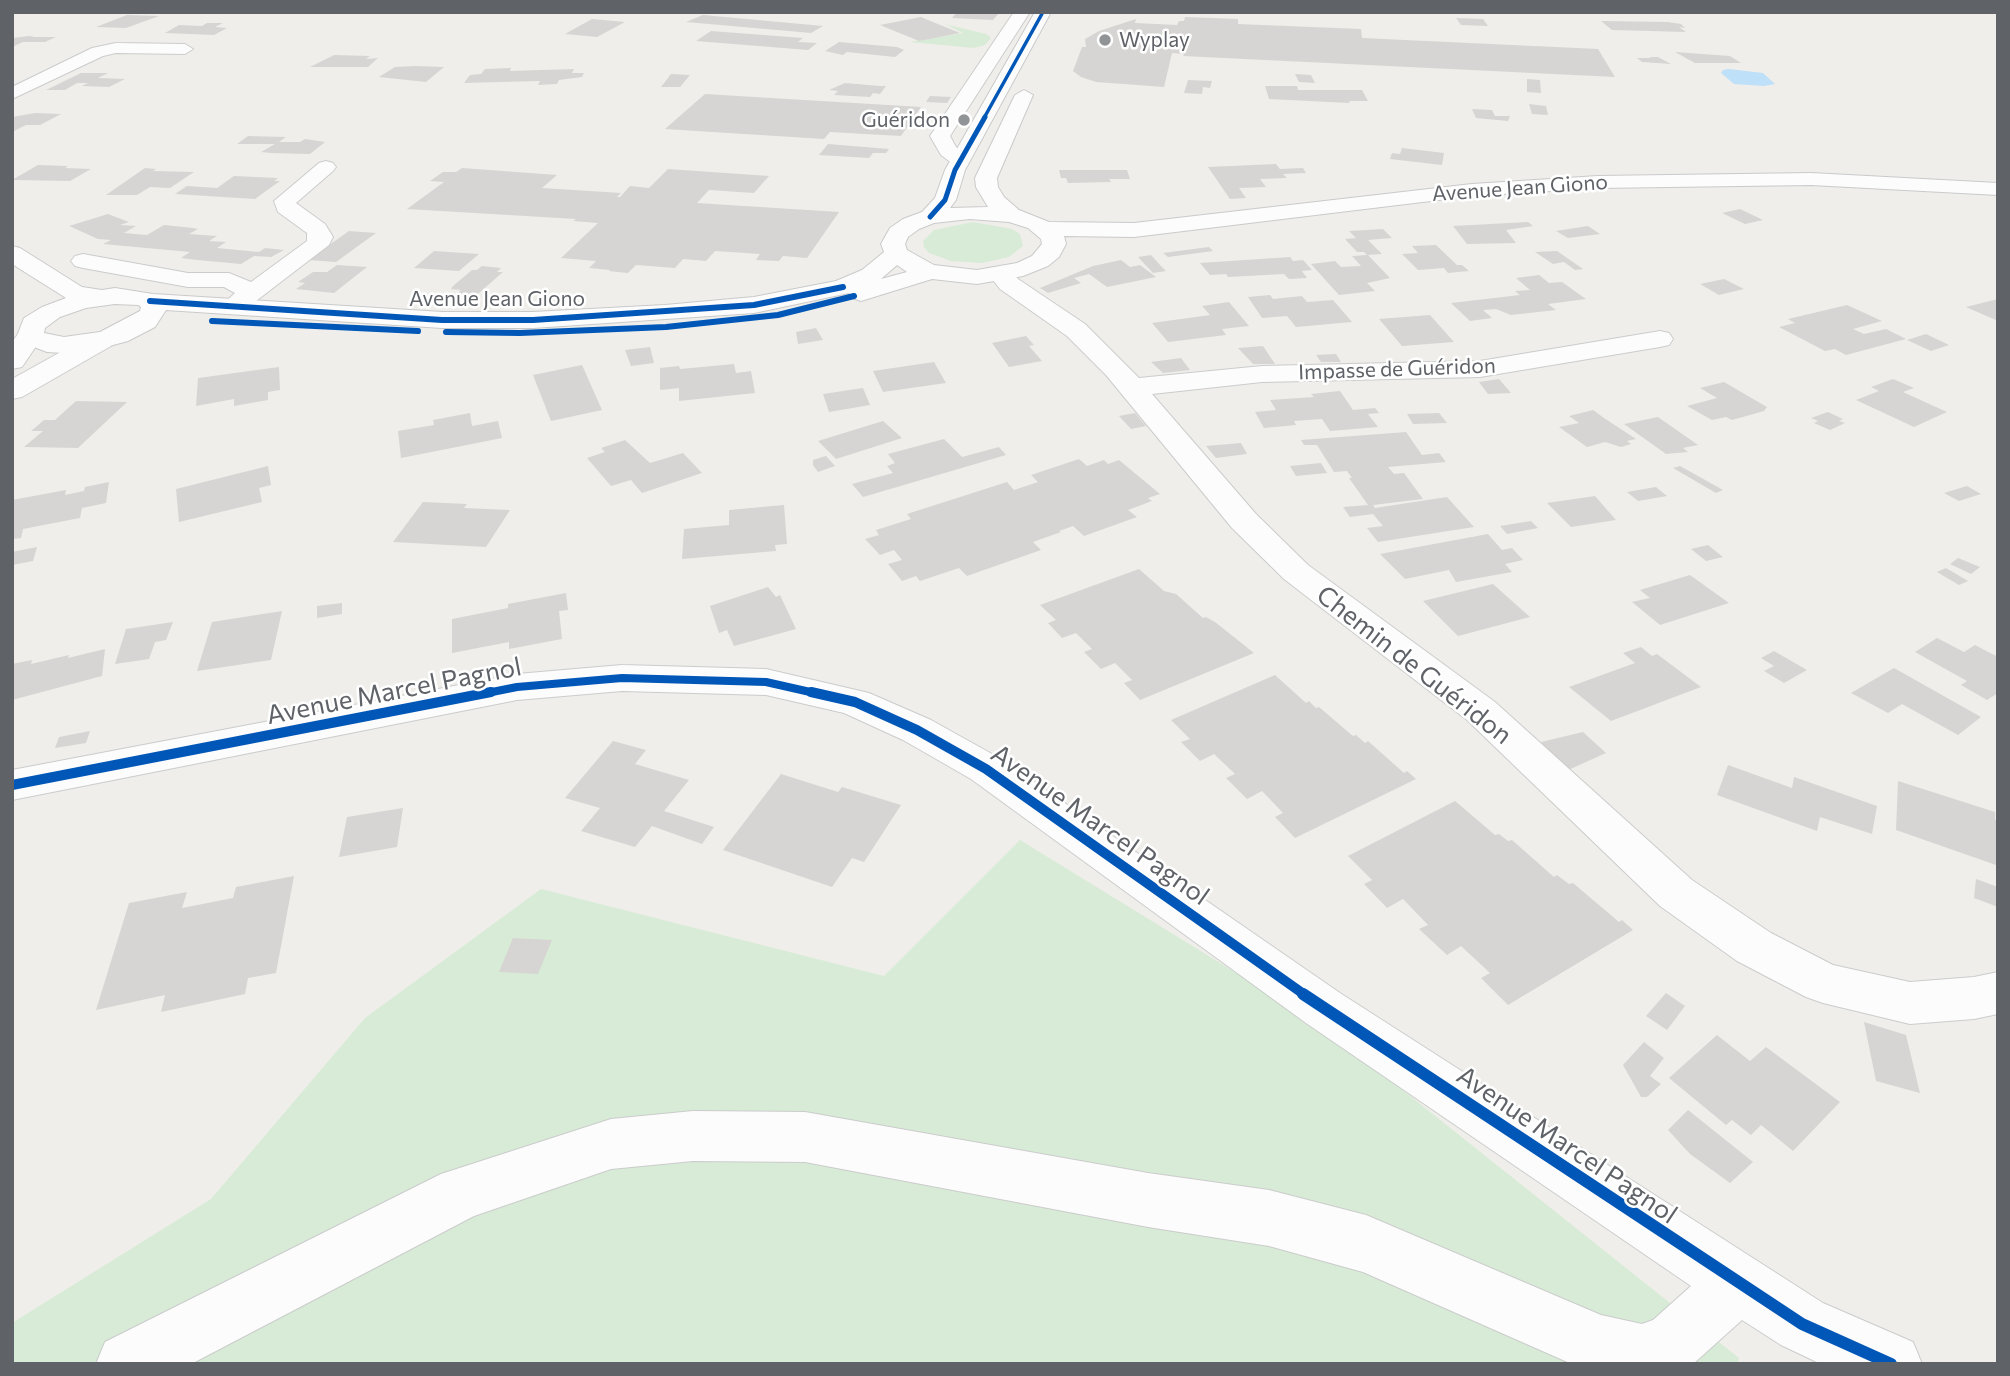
<!DOCTYPE html>
<meta charset="utf-8">
<style>
body{margin:0}
#map{position:relative;width:2010px;height:1376px;overflow:hidden;background:#efeeea;font-family:Commissioner,sans-serif}
canvas{display:block}
.frame{position:absolute;inset:0;border:14px solid #5f6368;pointer-events:none}
</style>
<div id="map">
<canvas width="2010" height="1376"></canvas>
<div class="frame"></div>
</div>
<script>
const ctx = document.querySelector('canvas').getContext('2d');
ctx.lineJoin = 'round';
function fillPath(path, color) {
  ctx.fillStyle = color;
  ctx.fill(path, 'evenodd');
}
function shape(rows) {
  const path = new Path2D();
  for (const r of rows) {
    path.moveTo(r[0], r[1]);
    for (let i = 2; i < r.length; i += 2) path.lineTo(r[i], r[i + 1]);
  }
  return path;
}
function strokePath(path, color, width, dash) {
  ctx.strokeStyle = color;
  ctx.lineWidth = width;
  ctx.lineCap = dash ? 'butt' : 'round';
  ctx.setLineDash(dash || []);
  ctx.stroke(path);
}
function label(font, color, halo, rows, align = 'center') {
  ctx.font = font + ' Commissioner,sans-serif';
  ctx.lineWidth = 5;
  ctx.setLineDash([]);
  ctx.textBaseline = 'middle';
  ctx.strokeStyle = halo;
  ctx.fillStyle = color;
  for (const [text, x, y, turn = 0] of rows) {
    ctx.save();
    ctx.translate(x, y);
    ctx.rotate((+turn || 0) * Math.PI / 180);
    ctx.textAlign = isNaN(turn) ? turn : align;
    if (halo) ctx.strokeText(text, 0, 0);
    ctx.fillText(text, 0, 0);
    ctx.restore();
  }
}
fillPath(shape([
 [945,24,986,34,991,38,985,45,974,48,910,42,963,33],
 [973,222,1012,229,1020,234,1023,246,1009,257,982,263,951,261,929,253,924,247,923,241,934,230],
 [1020,840,1321,1025,1739,1358,1737,1364,12,1364,12,1323,211,1199,365,1018,541,889,884,976]
]), '#d8ebd6');
fillPath(shape([
 [1729,69,1763,73,1775,84,1764,86,1734,84,1721,73,1723,70]
]), '#bfe0f9');
fillPath(shape([
 [957,12,982,12,999,13,993,20,952,18],
 [127,15,159,16,126,28,96,27],
 [703,15,823,26,811,33,686,22],
 [921,17,928,20,960,33,919,41,880,25],
 [1185,17,1238,19,1238,24,1361,29,1362,38,1598,49,1615,77,1183,56,1184,54,1172,53,1164,87,1096,82,1081,77,1073,71,1082,47,1086,47,1085,39,1099,31,1136,19,1135,23,1177,25,1179,21,1184,21],
 [1456,18,1483,19,1488,26,1461,25],
 [592,19,625,22,597,37,565,34],
 [1601,21,1668,22,1681,24,1685,28,1679,27,1686,32,1612,30],
 [207,23,223,23,215,27,227,28,214,35,165,33,179,25,202,26],
 [711,31,803,38,798,42,817,43,808,50,696,41],
 [29,36,35,37,56,37,45,42,23,42,12,47,12,38],
 [839,42,897,47,904,50,895,57,847,52,843,55,825,51],
 [1675,52,1730,56,1741,63,1695,63],
 [334,55,370,56,366,59,378,58,368,67,310,67],
 [1649,57,1658,57,1671,64,1642,62,1637,58,1651,58],
 [395,67,415,66,444,67,426,82,379,77],
 [511,68,510,71,574,69,572,73,584,73,582,77,559,80,557,84,538,85,540,81,464,83,470,75,481,74,485,69],
 [81,73,108,73,98,78,125,79,109,87,82,86,88,83,77,83,65,90,46,90],
 [671,74,690,75,680,87,661,87],
 [1295,74,1311,75,1315,83,1299,82],
 [1527,79,1540,80,1541,93,1527,92],
 [1188,80,1212,81,1210,88,1203,87,1202,94,1184,93],
 [845,83,880,86,886,86,880,94,873,93,870,97,834,95,838,91,829,90],
 [1265,86,1297,86,1298,90,1362,90,1368,101,1349,101,1350,103,1269,99],
 [705,94,921,107,901,136,830,132,824,139,665,129],
 [930,96,951,97,947,103,926,102],
 [1529,104,1546,106,1548,115,1532,114],
 [1472,109,1492,110,1495,116,1510,116,1508,121,1476,118],
 [35,113,61,114,40,125,26,125,12,132,12,117],
 [248,136,286,137,279,142,300,142,305,139,325,142,310,154,271,153,261,152,275,144,237,144],
 [828,144,877,148,889,149,886,153,873,153,869,158,819,155],
 [1402,148,1444,153,1442,165,1390,159,1392,153,1400,154],
 [1276,164,1280,169,1303,168,1306,173,1283,174,1287,178,1260,179,1266,187,1239,188,1246,198,1230,199,1208,167],
 [38,165,68,166,65,168,91,169,70,181,12,180],
 [145,168,156,169,153,171,194,172,170,188,150,187,137,195,106,195],
 [462,168,557,175,542,188,621,193,617,197,620,197,630,186,649,188,668,169,769,176,754,193,709,190,697,203,839,212,807,258,783,256,779,261,756,260,760,254,715,251,706,261,683,259,675,268,636,265,628,273,609,271,610,270,589,268,596,261,561,258,598,223,573,221,576,219,407,209,444,182,430,181,443,172,456,172],
 [1059,170,1127,170,1130,179,1109,179,1111,182,1068,183,1066,178,1061,178],
 [234,176,278,178,274,181,280,181,255,199,175,194,187,186,217,188],
 [1740,209,1763,220,1745,224,1722,213],
 [108,214,129,222,120,225,136,226,124,233,147,235,164,225,193,228,198,229,189,234,217,236,209,241,226,242,217,248,259,252,265,248,284,250,271,257,254,256,241,264,197,260,181,258,190,252,103,244,111,240,98,239,69,226],
 [1528,222,1533,226,1506,230,1516,243,1467,244,1453,226],
 [1588,226,1600,234,1568,238,1556,231],
 [1383,229,1392,238,1368,240,1382,254,1368,255,1390,278,1367,283,1375,291,1339,295,1311,264,1335,261,1341,267,1361,266,1352,256,1367,255,1364,252,1357,252,1345,239,1356,238,1349,231],
 [349,231,376,233,336,262,308,260],
 [1436,245,1457,265,1462,265,1469,271,1448,273,1444,268,1418,270,1402,254,1418,253,1412,246],
 [1209,247,1213,251,1168,257,1163,253],
 [434,251,479,254,459,271,414,268],
 [1557,251,1583,269,1575,270,1564,262,1553,264,1535,252],
 [1151,255,1160,265,1166,271,1153,273,1138,257],
 [1290,257,1293,261,1303,260,1312,270,1302,271,1307,278,1289,279,1284,274,1228,277,1226,274,1210,275,1200,263],
 [1121,260,1130,267,1140,265,1156,277,1107,287,1089,274,1074,278,1081,283,1048,293,1040,288,1093,266],
 [337,265,367,267,334,293,296,289,305,283,298,282,313,272,327,272],
 [482,266,501,268,497,272,503,272,472,299,453,297,461,290,451,289,453,286,472,270,477,270],
 [1539,275,1549,283,1562,282,1586,299,1548,304,1556,310,1511,315,1496,309,1483,310,1492,318,1470,321,1451,303,1520,295,1515,291,1530,290,1516,278],
 [1724,279,1744,289,1719,295,1700,284],
 [1270,295,1273,299,1302,296,1307,302,1333,300,1352,322,1296,327,1287,316,1262,318,1248,297],
 [1998,299,1998,321,1966,307],
 [1229,302,1249,326,1222,329,1226,335,1168,342,1152,323,1210,315,1202,306],
 [1847,305,1882,321,1853,329,1864,334,1886,329,1906,339,1846,355,1835,349,1825,351,1779,327,1795,323,1788,319],
 [1430,315,1454,342,1402,346,1379,319],
 [816,328,823,340,798,344,796,332],
 [1926,334,1949,345,1931,351,1907,340],
 [1026,336,1034,345,1029,346,1042,361,1009,367,992,343],
 [1263,346,1275,364,1253,364,1238,348],
 [650,347,654,363,631,366,625,350],
 [1336,354,1341,362,1321,362,1316,355],
 [1181,358,1190,370,1163,373,1151,362],
 [934,362,946,383,883,392,873,371],
 [734,364,736,373,751,371,755,393,679,401,679,388,660,390,660,368,679,366,680,369],
 [582,365,602,410,551,421,533,375],
 [279,367,280,390,268,392,268,400,234,406,234,399,196,406,198,378],
 [1499,379,1511,393,1488,394,1479,382],
 [1893,379,1914,388,1903,392,1947,412,1914,427,1856,400,1879,391,1871,387],
 [1724,382,1767,407,1764,411,1732,420,1726,417,1712,420,1687,406,1717,398,1700,388],
 [863,388,870,405,829,412,823,394],
 [1340,391,1353,410,1375,408,1379,413,1368,414,1378,427,1330,431,1322,419,1294,421,1296,425,1264,428,1255,412,1276,410,1270,400,1314,397,1311,394],
 [76,401,127,402,78,448,24,447,43,431,31,431,44,420,55,420],
 [1593,410,1604,418,1636,439,1627,441,1631,444,1621,447,1605,442,1587,447,1559,427,1579,423,1569,416],
 [1828,412,1843,419,1839,421,1845,423,1830,430,1814,423,1818,421,1811,418],
 [470,413,472,426,498,421,502,438,401,458,398,431,434,425,433,420],
 [1135,413,1146,426,1131,429,1119,416],
 [1439,413,1447,423,1413,424,1407,414],
 [1658,417,1698,445,1683,448,1688,452,1666,454,1624,424],
 [883,421,902,438,836,459,818,441],
 [1406,432,1422,455,1439,453,1446,462,1388,467,1394,474,1404,473,1423,499,1373,505,1375,508,1447,497,1474,527,1378,542,1367,528,1383,526,1373,514,1350,517,1343,507,1368,505,1349,478,1352,478,1347,471,1334,472,1317,445,1304,445,1301,440],
 [944,439,962,457,999,447,1006,455,863,497,852,484,893,473,887,466,895,463,888,454],
 [625,440,650,463,683,453,702,473,642,493,631,480,611,486,587,458,605,452,601,448],
 [1241,443,1247,454,1216,458,1206,446],
 [826,456,835,466,818,472,813,465,813,460],
 [1079,459,1087,466,1104,460,1108,464,1119,460,1160,494,1148,498,1152,501,1128,510,1137,517,1084,536,1073,526,1059,531,1061,532,1033,542,1041,550,967,576,959,568,920,581,916,576,902,581,888,564,902,560,894,550,880,555,865,539,879,535,876,530,911,519,907,514,1007,482,1014,490,1038,482,1031,475],
 [1321,463,1327,473,1296,476,1290,466],
 [268,466,271,485,259,488,262,502,179,522,176,489],
 [1680,466,1723,490,1716,493,1673,468],
 [109,482,106,503,82,508,80,518,23,529,21,538,12,539,12,500,66,490,65,495,84,491,85,487],
 [1967,486,1981,494,1959,501,1944,493],
 [1656,487,1667,496,1638,501,1627,492],
 [1595,496,1616,520,1571,527,1547,503],
 [423,502,467,504,464,508,510,510,486,547,393,542],
 [784,505,787,544,775,545,776,551,682,559,684,529,729,525,729,510],
 [1531,521,1538,528,1507,534,1500,526],
 [1488,534,1502,550,1512,548,1523,560,1505,564,1512,572,1456,582,1449,570,1405,579,1380,554],
 [1708,545,1723,557,1706,561,1691,549],
 [37,547,33,561,12,565,12,552],
 [1958,558,1980,567,1971,574,1950,564],
 [1946,568,1968,581,1959,585,1937,572],
 [1139,569,1164,591,1176,594,1203,618,1206,617,1215,622,1254,653,1140,700,1124,683,1132,680,1115,663,1101,669,1084,652,1092,649,1076,633,1062,638,1048,623,1056,620,1040,605],
 [1690,575,1729,603,1660,625,1632,602,1650,598,1640,590],
 [1493,584,1530,617,1458,636,1423,601],
 [768,587,776,597,780,595,796,629,734,646,727,630,719,633,710,606],
 [566,593,568,610,559,611,562,639,509,649,509,642,452,653,452,619,508,608,508,604],
 [342,603,342,614,317,618,317,606],
 [282,611,271,660,197,671,212,622],
 [173,622,166,640,155,642,149,659,115,664,126,629],
 [1937,638,1964,652,1975,645,1998,657,1998,693,1987,700,1961,685,1967,681,1915,652],
 [1641,647,1652,656,1657,654,1701,687,1611,721,1569,687,1635,663,1623,653],
 [105,649,102,676,12,700,12,664,32,660,31,664,69,655,68,658],
 [1774,651,1807,670,1784,683,1764,671,1774,666,1761,658],
 [1894,668,1981,717,1958,735,1902,704,1888,713,1851,693],
 [1275,675,1306,703,1309,701,1316,708,1319,707,1353,736,1356,735,1365,743,1368,741,1404,773,1407,771,1416,779,1295,838,1275,817,1283,813,1262,791,1247,799,1226,778,1235,774,1214,754,1200,761,1181,742,1190,739,1171,720],
 [90,731,86,743,55,748,59,737],
 [1583,732,1606,753,1566,771,1541,742],
 [613,741,646,750,635,764,689,780,664,811,714,827,702,844,652,826,635,847,581,831,600,808,565,798],
 [1728,765,1792,788,1794,777,1877,806,1872,834,1820,817,1817,831,1717,795],
 [781,774,838,792,842,787,901,805,864,862,852,858,832,887,723,850],
 [1898,781,1995,812,1995,820,1998,820,1996,865,1896,830],
 [1455,801,1495,835,1499,834,1508,841,1512,840,1554,877,1557,875,1569,884,1573,883,1619,922,1622,920,1633,930,1508,1005,1481,978,1490,973,1461,946,1447,955,1419,929,1428,925,1403,899,1387,908,1364,884,1372,880,1348,856],
 [403,808,397,847,339,857,347,817],
 [294,876,276,973,248,978,245,994,161,1012,165,995,96,1010,129,903,187,892,182,908,233,898,236,887],
 [1976,879,1998,887,1998,907,1974,898],
 [513,938,552,940,538,974,499,972],
 [1666,993,1685,1006,1667,1030,1646,1016],
 [1864,1022,1906,1035,1920,1093,1876,1081],
 [1717,1035,1750,1061,1766,1047,1840,1102,1793,1151,1761,1125,1751,1135,1732,1120,1726,1125,1669,1078],
 [1644,1042,1664,1058,1650,1076,1661,1084,1647,1097,1641,1097,1623,1065],
 [1688,1110,1753,1162,1730,1183,1690,1154,1668,1130]
]), '#d6d5d3');
const minor = shape([
 [1014,12,1030,12,950,136,956,147,970,160,967,164,960,166,953,164,941,155,930,136,1014,12],
 [116,43,185,44,193,49,185,54,116,53,103,56,12,99,12,87,92,48,116,43],
 [326,161,333,163,336,167,333,171,296,203,325,224,333,237,329,245,243,311,234,314,225,311,221,306,235,293,224,287,188,287,83,268,75,266,71,261,75,256,83,254,188,273,229,273,251,282,307,241,307,233,278,212,274,201,319,163,326,161],
 [1001,268,1010,270,1018,279,1085,324,1139,378,1262,366,1480,361,1660,331,1669,333,1673,339,1669,345,1660,347,1480,377,1262,382,1152,394,1256,514,1308,565,1495,702,1692,880,1771,933,1833,965,1910,982,1974,977,1998,972,1998,1014,1974,1019,1910,1024,1823,1003,1806,997,1737,961,1660,906,1467,720,1284,579,1232,528,1106,375,1067,336,1000,289,989,275,992,270,1001,268],
 [30,328,39,330,43,336,22,367,12,369,12,342,21,330,30,328],
 [102,332,111,334,115,340,111,346,22,397,12,399,12,379,93,334,102,332],
 [622,665,766,669,869,693,931,720,1001,759,1340,993,1759,1262,1823,1303,1913,1342,1922,1364,1821,1364,1781,1345,1742,1320,1693,1364,1572,1364,1363,1272,1269,1246,1148,1227,805,1162,693,1161,611,1169,474,1216,191,1364,96,1364,105,1342,441,1174,611,1119,693,1111,805,1112,1148,1173,1269,1190,1366,1215,1601,1315,1642,1324,1653,1320,1691,1286,1306,1023,971,779,903,740,844,713,766,695,622,691,517,700,12,800,12,770,517,674,622,665]
]);
const secondary = shape([
 [1035,12,1051,12,965,170,956,200,950,208,988,207,976,187,975,178,1015,95,1024,90,1033,95,997,178,998,187,1004,197,1019,210,1049,222,1134,223,1472,184,1598,176,1811,173,1998,183,1998,195,1811,185,1598,188,1472,196,1134,237,1064,236,1066,244,1059,257,1048,266,1023,276,977,284,932,279,861,301,852,298,849,293,754,313,533,328,442,328,166,310,155,327,128,341,102,348,64,353,47,352,21,342,17,336,24,318,42,307,66,298,12,264,12,246,20,248,82,287,102,290,115,288,153,294,442,312,533,312,665,305,754,297,836,281,862,270,884,252,881,244,890,228,903,219,922,212,935,198,945,170,1035,12],
 [970,219,1009,222,1028,228,1041,239,1042,244,1032,256,1017,263,977,270,934,265,907,250,905,244,908,237,919,229,934,223,970,219],
 [897,265,907,272,881,279,897,265],
 [115,304,138,305,141,307,140,311,100,332,64,337,44,333,45,328,60,317,86,308,115,304]
]);
strokePath(minor, '#cbcccc', 2);
strokePath(secondary, '#cacacb', 2);
fillPath(minor, '#fdfcfc');
fillPath(secondary, '#fdfcfc');
strokePath(shape([
 [984,118,1043,12]
]), '#0057b8', 3.5);
strokePath(shape([
 [930,217,945,200,955,170,985,117]
]), '#0057b8', 5);
strokePath(shape([
 [150,301,442,320,533,320,754,305,843,287],
 [212,321,418,331],
 [446,332,520,333,666,327,778,315,854,296]
]), '#0057b8', 6);
strokePath(shape([
 [482,694,517,687,622,678,766,682,819,694]
]), '#0057b8', 8);
strokePath(shape([
 [811,692,855,702,917,730,986,769,1305,995],
 [12,785,491,692]
]), '#0057b8', 10);
strokePath(shape([
 [1303,994,1802,1324,1891,1364]
]), '#0057b8', 12);
for (const [x, y, r, color] of [
 [1105,40,7,"#919496"],
 [964,120,7,"#919496"]
]) {
  const dot = new Path2D();
  dot.arc(x, y, r, 0, 2 * Math.PI);
  ctx.fillStyle = color;
  ctx.fill(dot);
  strokePath(dot, '#fff', 2.5);
}
label('21px', '#5f6368', '#fff', [
 ["Wyplay",1119,40],
 ["Guéridon",950,120,"right"]
], 'left');
label('21px', '#5f6368', '#fff', [
 ["Avenue Jean Giono",1520,188,-4],
 ["Avenue Jean Giono",497,299],
 ["Impasse de Guéridon",1397,369,-2]
]);
label('26px', '#5f6368', '#fff', [
 ["Chemin de Guéridon",1414,665,38],
 ["Avenue Marcel Pagnol",394,691,-11],
 ["Avenue Marcel Pagnol",1100,825,35],
 ["Avenue Marcel Pagnol",1567,1145,34]
]);
</script>
